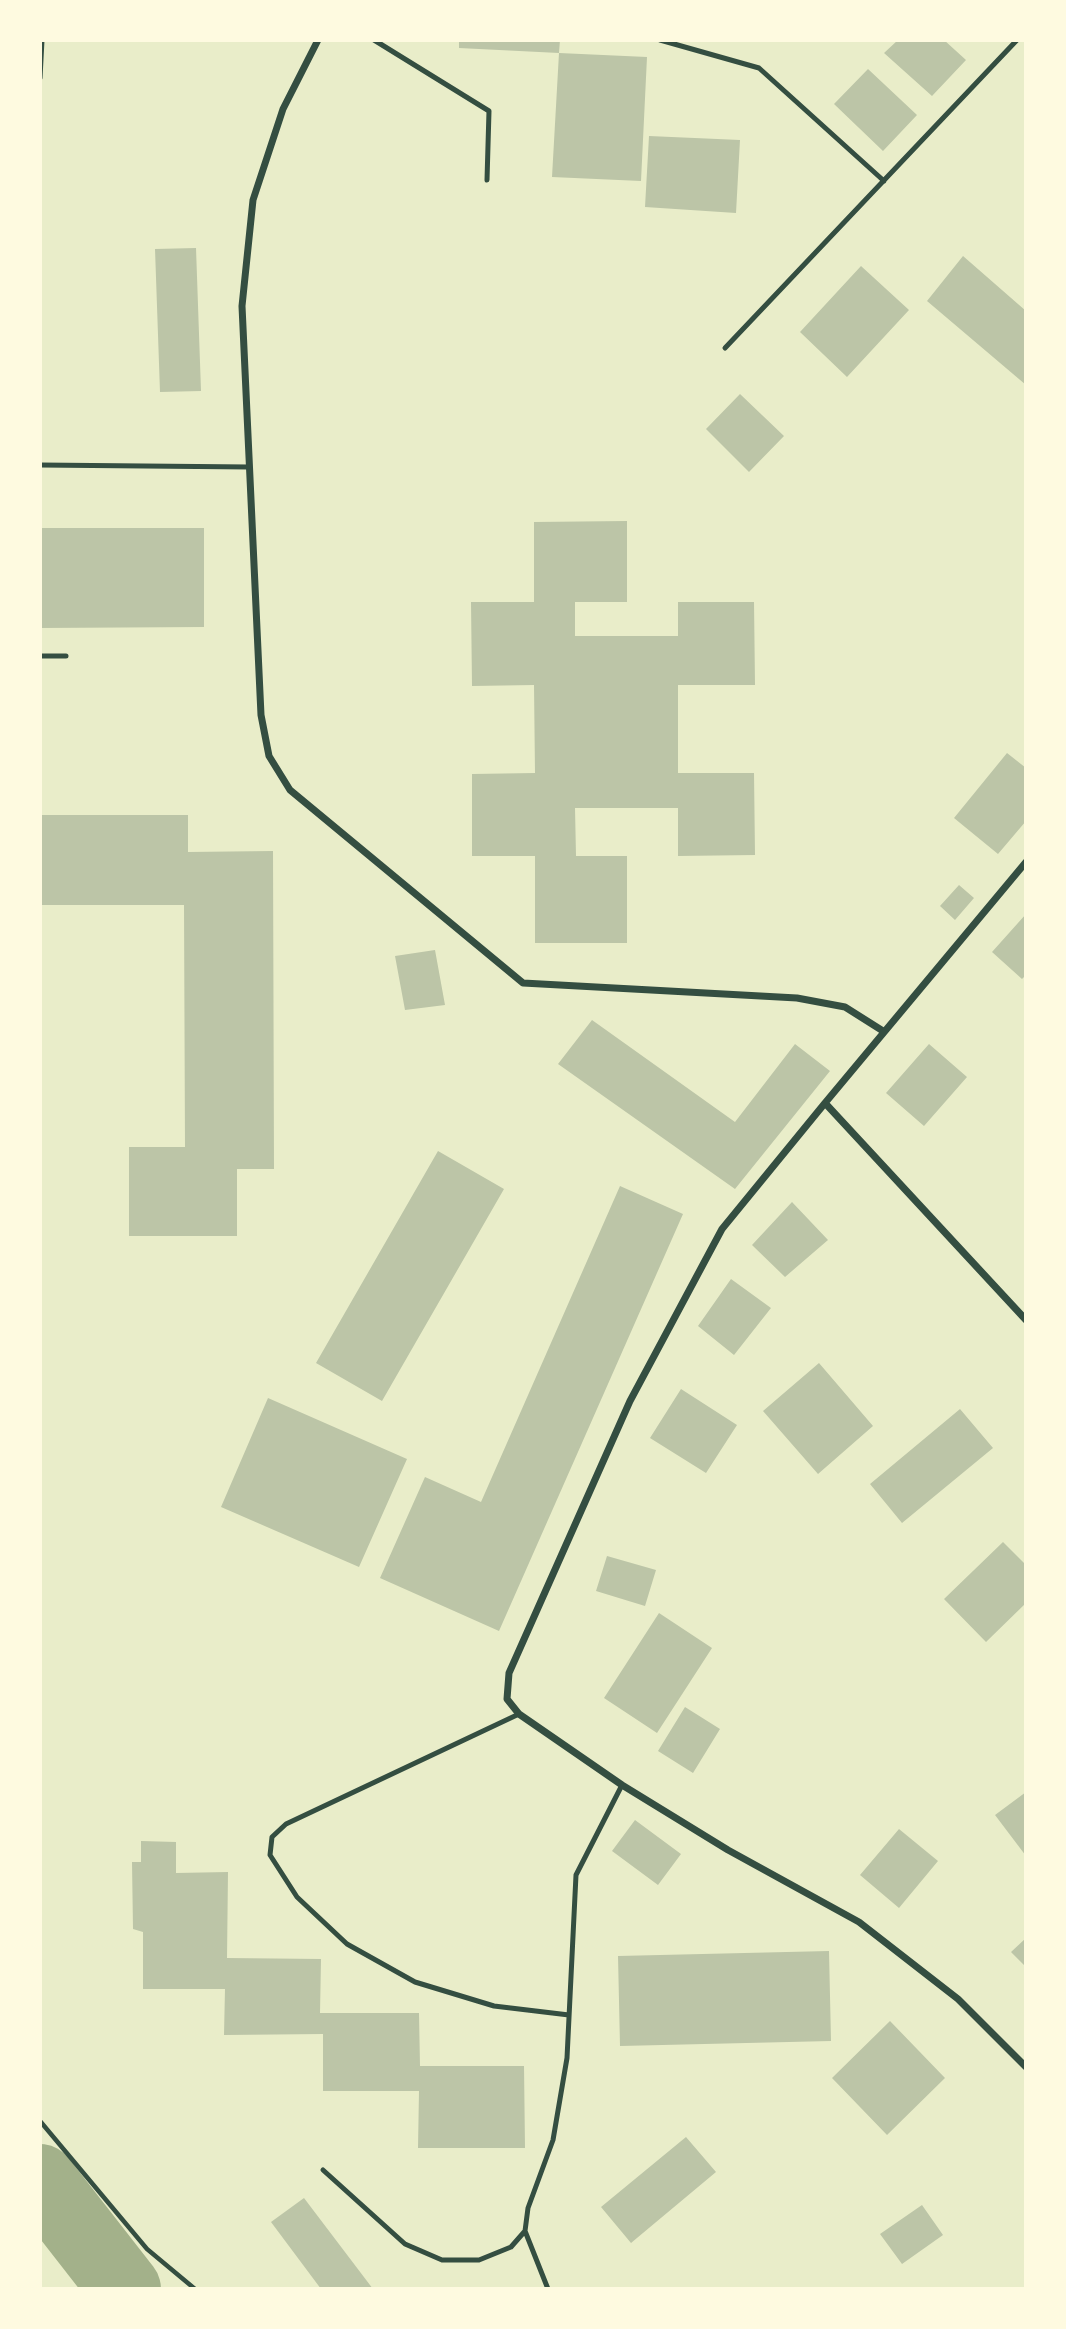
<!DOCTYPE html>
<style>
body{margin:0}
#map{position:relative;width:1066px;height:2329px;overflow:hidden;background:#e9edc9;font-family:"Open Sans",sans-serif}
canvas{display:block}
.frame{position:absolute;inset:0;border:42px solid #fefae0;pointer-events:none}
</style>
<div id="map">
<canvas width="1066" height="2329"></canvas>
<div class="frame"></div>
</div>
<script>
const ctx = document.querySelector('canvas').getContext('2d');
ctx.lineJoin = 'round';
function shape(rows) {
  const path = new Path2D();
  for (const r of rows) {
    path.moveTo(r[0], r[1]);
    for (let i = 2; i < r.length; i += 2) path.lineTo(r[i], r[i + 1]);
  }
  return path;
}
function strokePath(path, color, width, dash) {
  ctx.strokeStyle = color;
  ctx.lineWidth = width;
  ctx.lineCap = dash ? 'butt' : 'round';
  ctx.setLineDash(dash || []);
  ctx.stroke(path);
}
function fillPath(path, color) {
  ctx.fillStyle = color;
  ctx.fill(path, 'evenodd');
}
strokePath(shape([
 [40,2180,125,2289]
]), '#a3b18a', 72);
fillPath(shape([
 [459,40,560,40,559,53,459,48],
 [898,40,944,40,966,60,932,96,884,53],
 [559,53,647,57,641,181,552,177],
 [868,69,917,115,883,151,834,104],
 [649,136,740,140,736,213,645,207],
 [196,248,201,391,160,392,155,249],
 [963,256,1026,311,1026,385,927,301],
 [861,266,909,310,847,377,800,332],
 [740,394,784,436,749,472,706,429],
 [627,521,627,602,575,602,575,636,678,636,678,602,754,602,755,685,678,685,678,773,754,773,755,855,678,856,678,808,575,808,576,856,627,856,627,943,535,943,535,856,472,856,472,774,535,773,534,685,472,686,471,602,534,602,534,522],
 [40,528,204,528,204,627,40,628],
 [1007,753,1026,768,1026,821,998,854,954,818],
 [40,815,188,815,188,852,273,851,274,1169,237,1169,237,1236,129,1236,129,1147,185,1147,184,905,40,905],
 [959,885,974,898,955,920,940,906],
 [1026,914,1026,975,1022,979,992,952],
 [435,950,445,1005,405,1010,395,956],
 [592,1020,735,1122,795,1044,830,1071,735,1189,558,1064],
 [929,1044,967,1077,924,1126,886,1093],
 [438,1151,504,1189,382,1401,316,1363],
 [620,1186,683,1214,499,1631,380,1578,425,1477,481,1502],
 [792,1202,828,1240,785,1277,752,1245],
 [731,1279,771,1308,734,1355,698,1326],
 [819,1363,873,1426,818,1474,763,1411],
 [681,1389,737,1425,706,1473,650,1438],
 [268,1398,407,1459,359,1567,221,1507],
 [960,1409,993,1448,902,1523,870,1484],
 [1003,1542,1026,1565,1026,1603,986,1642,944,1599],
 [607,1556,656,1570,645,1606,596,1591],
 [659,1613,712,1648,657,1733,604,1698],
 [685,1707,720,1729,693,1773,658,1751],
 [1026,1792,1026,1856,995,1815],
 [635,1820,681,1854,658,1885,612,1851],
 [899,1829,938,1861,899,1908,860,1875],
 [141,1841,176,1842,176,1873,228,1872,227,1958,321,1959,320,2013,419,2013,420,2066,524,2066,525,2148,418,2148,419,2091,323,2091,323,2034,224,2035,225,1989,143,1989,143,1932,133,1929,132,1862,141,1862],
 [1026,1938,1026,1967,1011,1952],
 [829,1951,831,2041,620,2046,618,1956],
 [890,2021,945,2078,887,2135,832,2078],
 [686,2137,716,2172,631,2243,601,2207],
 [304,2198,373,2289,321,2289,271,2222],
 [922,2205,943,2235,902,2264,880,2234]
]), '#bcc5a7');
strokePath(shape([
 [40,2121,147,2249,195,2289]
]), '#344e41', 4.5);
strokePath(shape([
 [374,40,489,111,487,180],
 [660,40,759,68,884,181],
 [40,78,42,40],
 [725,348,1017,40],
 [40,465,249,467],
 [40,656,66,656],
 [519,1714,286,1824,272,1837,270,1855,297,1897,347,1944,415,1982,494,2006,569,2015],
 [323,2170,405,2244,442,2260,479,2260,511,2247,525,2231],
 [548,2289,525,2231,528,2208,553,2140,567,2058,576,1875,622,1785]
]), '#344e41', 5);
strokePath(shape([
 [318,40,283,109,253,200,242,306,261,715,269,756,290,790,523,983,797,998,845,1007,883,1031],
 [1026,862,825,1103,1026,1320],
 [825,1103,722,1229,630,1401,509,1673,507,1699,519,1714,622,1785,728,1850,859,1922,958,1999,1026,2067]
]), '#344e41', 7);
</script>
